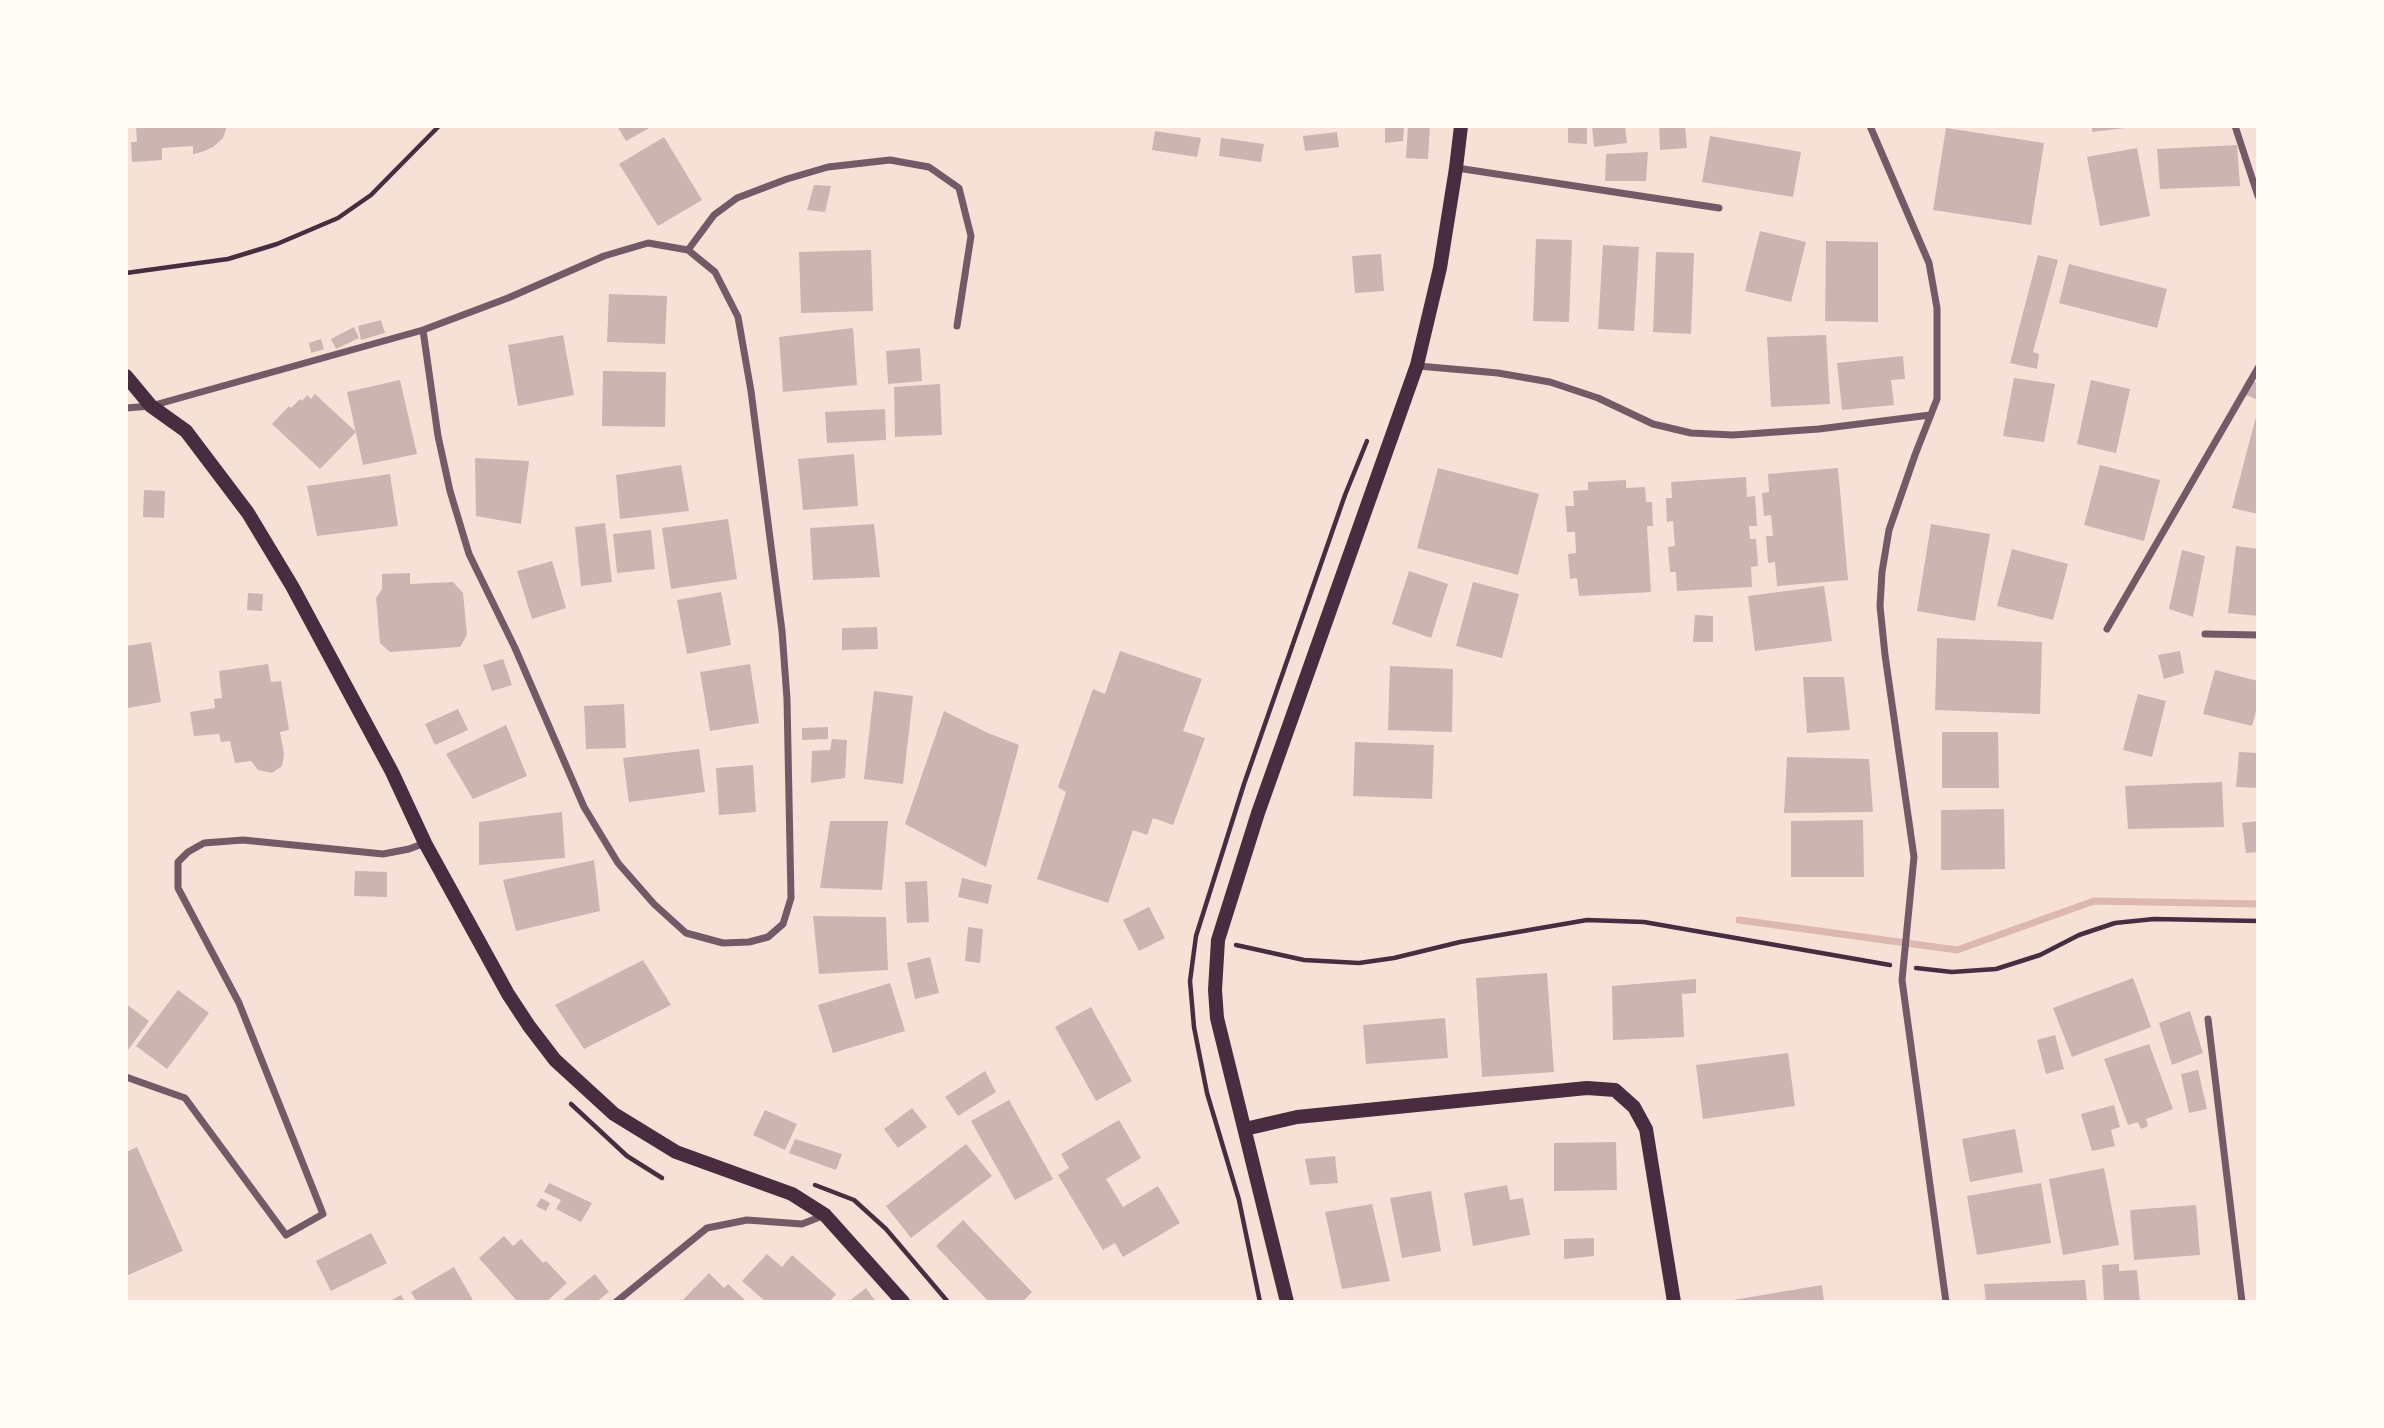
<!DOCTYPE html>
<style>
body{margin:0}
#map{position:relative;width:2384px;height:1428px;overflow:hidden;background:#f7e1d7;font-family:Lato,sans-serif}
canvas{display:block}
.frame{position:absolute;inset:0;border:128px solid #fffaf5;pointer-events:none}
</style>
<div id="map">
<canvas width="2384" height="1428"></canvas>
<div class="frame"></div>
</div>
<script>
const ctx = document.querySelector('canvas').getContext('2d');
ctx.lineJoin = 'round';
function shape(rows) {
  const path = new Path2D();
  for (const r of rows) {
    path.moveTo(r[0], r[1]);
    for (let i = 2; i < r.length; i += 2) path.lineTo(r[i], r[i + 1]);
  }
  return path;
}
function strokePath(path, color, width, dash) {
  ctx.strokeStyle = color;
  ctx.lineWidth = width;
  ctx.lineCap = dash ? 'butt' : 'round';
  ctx.setLineDash(dash || []);
  ctx.stroke(path);
}
function fillPath(path, color) {
  ctx.fillStyle = color;
  ctx.fill(path, 'evenodd');
}
strokePath(shape([
 [1739,920,1957,950,2094,901,2258,904]
]), '#dcb8b0', 7);
fillPath(shape([
 [136,126,227,126,223,138,213,147,202,152,193,154,193,146,162,148,162,160,132,162,131,142,137,142],
 [617,126,653,126,626,141],
 [1385,126,1404,126,1403,141,1385,143],
 [1408,126,1430,126,1428,159,1406,158],
 [1568,126,1587,126,1587,144,1568,143],
 [1592,126,1625,126,1627,143,1594,147],
 [1659,126,1685,126,1687,148,1660,150],
 [2092,126,2125,126,2125,128,2092,132],
 [1946,128,2044,143,2031,225,1933,210],
 [1155,131,1201,138,1197,157,1152,150],
 [1337,132,1339,147,1305,151,1303,136],
 [1710,136,1801,152,1793,197,1702,182],
 [664,137,702,200,658,226,619,164],
 [1221,138,1264,144,1261,162,1219,156],
 [2237,145,2240,186,2160,189,2157,149],
 [2137,148,2150,216,2100,226,2087,157],
 [1648,152,1646,181,1605,181,1606,154],
 [814,185,831,186,825,212,807,210],
 [1760,231,1806,242,1791,302,1745,291],
 [1536,239,1572,240,1569,322,1533,321],
 [1826,241,1878,242,1878,322,1825,321],
 [1603,245,1639,247,1634,331,1598,329],
 [871,250,873,311,801,313,799,252],
 [1656,252,1694,253,1691,334,1653,332],
 [1381,254,1384,291,1355,293,1352,256],
 [2038,255,2058,260,2033,352,2039,354,2037,369,2010,363],
 [2069,264,2167,289,2157,328,2059,303],
 [609,294,667,296,665,344,607,342],
 [381,320,385,333,361,340,358,326],
 [354,327,359,338,336,349,331,339],
 [853,328,857,385,783,392,779,337],
 [563,335,574,395,518,406,508,345],
 [1826,335,1830,404,1771,407,1767,337],
 [321,339,324,349,311,353,309,343],
 [920,348,922,381,888,384,886,351],
 [1903,356,1905,379,1891,380,1894,405,1842,410,1837,363],
 [603,371,666,372,665,427,602,426],
 [2014,378,2055,384,2044,442,2003,436],
 [400,380,417,454,363,465,347,392],
 [2091,380,2130,389,2116,453,2077,444],
 [2253,381,2258,383,2258,400,2246,395],
 [940,384,942,435,895,437,894,387],
 [315,394,356,432,320,469,272,424,289,406,291,408,300,399,302,401,307,395,311,399],
 [885,409,886,440,827,443,825,412],
 [2257,413,2258,413,2258,514,2232,508],
 [854,454,858,506,803,510,798,459],
 [475,458,529,461,521,524,476,516],
 [681,465,689,511,620,519,616,475],
 [2100,465,2160,480,2144,541,2084,525],
 [1438,468,1539,494,1518,575,1417,548],
 [1838,468,1848,580,1777,586,1775,562,1768,563,1766,536,1773,536,1771,515,1764,516,1762,493,1769,492,1768,474],
 [390,474,398,526,317,536,307,486],
 [1746,477,1747,497,1755,496,1757,526,1749,526,1750,539,1756,539,1758,566,1751,567,1752,587,1677,591,1676,572,1670,572,1668,547,1675,546,1673,521,1667,522,1666,498,1672,498,1671,482],
 [1626,480,1626,488,1645,487,1646,502,1652,502,1653,526,1647,526,1651,592,1579,596,1577,578,1570,579,1568,554,1576,553,1575,532,1567,532,1565,506,1574,506,1573,491,1588,490,1588,482],
 [144,490,165,491,164,518,143,517],
 [728,519,737,579,671,589,662,528],
 [605,523,612,582,581,586,575,527],
 [874,524,880,577,813,580,810,528],
 [1931,524,1990,534,1975,621,1917,611],
 [651,530,655,569,617,573,613,534],
 [2236,546,2258,549,2258,616,2228,613],
 [2012,549,2068,564,2053,620,1997,606],
 [2182,550,2205,556,2193,617,2169,609],
 [552,561,566,608,532,619,517,571],
 [1409,571,1448,584,1431,638,1392,624],
 [410,573,410,584,453,582,463,593,467,635,460,647,390,652,380,643,376,598,382,589,382,574],
 [1473,582,1519,594,1502,658,1456,646],
 [1824,586,1832,641,1755,651,1748,596],
 [721,592,731,645,687,654,677,600],
 [248,593,263,594,262,611,247,610],
 [1695,615,1713,616,1713,642,1693,642],
 [877,627,878,649,842,650,842,628],
 [1937,638,2042,642,2040,714,1935,710],
 [151,642,161,702,128,708,126,693,126,646],
 [1120,651,1202,679,1183,731,1205,738,1173,825,1153,818,1147,835,1133,830,1108,903,1037,879,1066,792,1058,787,1093,689,1105,694],
 [2180,651,2184,673,2164,679,2158,655],
 [503,659,512,685,492,691,483,665],
 [268,664,271,682,281,681,289,730,280,732,284,754,282,766,272,773,258,770,251,761,235,763,230,741,221,742,219,734,194,736,190,712,215,708,214,699,222,698,219,671],
 [750,664,759,723,710,731,700,672],
 [1390,666,1453,669,1452,732,1388,730],
 [2215,670,2258,681,2258,704,2252,726,2203,714],
 [1803,677,1844,677,1850,730,1807,733],
 [874,691,913,696,903,784,864,779],
 [2138,694,2166,701,2152,757,2123,750],
 [624,704,626,748,586,749,584,706],
 [458,709,468,730,435,745,425,724],
 [944,711,988,733,1019,745,986,867,905,824],
 [506,725,527,776,473,799,446,754],
 [828,727,828,739,802,740,802,728],
 [1942,732,1998,732,1999,788,1942,788],
 [832,739,847,740,845,778,811,783,812,751,830,750],
 [1355,742,1434,745,1432,799,1353,796],
 [699,749,705,792,629,802,623,758],
 [2239,752,2258,753,2258,788,2236,787],
 [1787,757,1869,759,1873,812,1784,813],
 [753,765,756,812,719,815,716,768],
 [2222,782,2224,827,2128,829,2125,786],
 [2004,809,2005,869,1941,870,1941,810],
 [562,812,565,858,479,865,479,822],
 [1863,820,1864,877,1791,877,1791,821],
 [830,821,888,821,882,890,820,888],
 [2258,821,2258,852,2246,853,2242,823],
 [594,860,600,911,516,931,503,880],
 [355,871,387,872,387,897,354,896],
 [962,878,992,885,988,904,958,897],
 [927,881,929,922,907,923,905,882],
 [1149,907,1165,938,1139,951,1123,920],
 [813,916,886,917,888,970,819,974],
 [968,927,983,929,980,963,965,961],
 [930,957,939,993,915,999,907,963],
 [643,960,671,1005,584,1049,555,1005],
 [1547,973,1554,1072,1482,1077,1476,978],
 [2133,978,2151,1027,2072,1057,2053,1008],
 [1696,979,1696,993,1682,994,1684,1037,1613,1040,1612,986],
 [890,983,905,1031,833,1053,818,1005],
 [178,990,209,1013,167,1069,136,1046],
 [126,1004,149,1021,126,1053],
 [1091,1007,1132,1081,1096,1101,1055,1027],
 [2190,1011,2203,1053,2172,1065,2159,1023],
 [1445,1018,1448,1058,1366,1064,1363,1025],
 [2055,1035,2064,1069,2046,1074,2037,1040],
 [2149,1044,2173,1109,2146,1119,2148,1126,2141,1129,2138,1122,2128,1125,2104,1059],
 [1788,1053,1795,1106,1703,1119,1696,1065],
 [2198,1070,2207,1109,2189,1113,2181,1074],
 [985,1071,996,1092,958,1116,945,1097],
 [1009,1100,1053,1179,1015,1200,971,1121],
 [2114,1105,2120,1127,2111,1130,2115,1146,2092,1151,2081,1114],
 [912,1108,927,1127,898,1148,884,1129],
 [765,1110,797,1124,785,1150,753,1135],
 [1119,1120,1141,1158,1106,1179,1123,1207,1158,1186,1180,1223,1123,1257,1115,1243,1103,1250,1058,1175,1069,1168,1061,1154],
 [2015,1129,2023,1172,1970,1182,1962,1139],
 [795,1139,842,1154,836,1170,789,1153],
 [1616,1142,1617,1190,1554,1191,1554,1143],
 [966,1144,992,1176,911,1238,886,1206],
 [137,1147,183,1251,126,1276,126,1152],
 [1335,1156,1338,1183,1310,1185,1305,1159],
 [2104,1168,2119,1245,2063,1255,2049,1179],
 [549,1183,592,1203,581,1222,556,1209,561,1200,544,1192],
 [2041,1183,2051,1243,1977,1255,1967,1196],
 [1507,1185,1510,1200,1523,1198,1530,1235,1473,1246,1464,1193],
 [1431,1191,1441,1251,1402,1258,1390,1198],
 [541,1198,550,1203,546,1211,536,1206],
 [1372,1204,1390,1281,1342,1289,1325,1212],
 [2196,1205,2200,1255,2134,1260,2130,1210],
 [963,1220,1032,1292,1022,1302,989,1302,936,1246],
 [371,1233,387,1263,331,1291,316,1261],
 [504,1236,513,1246,521,1239,543,1263,546,1261,567,1283,546,1302,518,1302,479,1258],
 [1594,1238,1594,1256,1564,1259,1564,1239],
 [767,1254,782,1267,792,1255,836,1294,829,1302,766,1302,742,1281],
 [2119,1264,2119,1271,2137,1270,2140,1302,2104,1302,2102,1265],
 [454,1267,474,1302,417,1302,411,1292],
 [709,1273,724,1288,728,1284,747,1302,681,1302],
 [595,1274,609,1292,596,1302,565,1302,563,1300],
 [2085,1280,2087,1302,1986,1302,1984,1284],
 [1822,1285,1824,1302,1727,1302,1727,1301],
 [866,1288,876,1302,848,1302],
 [401,1295,405,1302,388,1302]
]), '#ccb4b1');
strokePath(shape([
 [126,273,228,259,277,244,338,218,371,195,439,126],
 [1236,945,1304,960,1359,963,1394,958,1460,942,1587,920,1644,922,1890,965],
 [1916,968,1952,972,1996,969,2040,955,2079,935,2115,923,2154,919,2258,921],
 [571,1104,627,1156,662,1178],
 [815,1185,854,1200,886,1229,948,1302],
 [1260,1302,1239,1200,1207,1093,1194,1027,1190,981,1196,936,1244,784,1345,495,1367,441]
]), '#4a2c40', 4.5);
strokePath(shape([
 [1870,126,1929,263,1937,308,1937,399,1915,455,1889,530,1882,572,1880,606,1885,655,1914,857,1902,980,1946,1302],
 [2235,126,2258,196],
 [1457,168,1719,208],
 [688,250,714,215,737,198,787,179,828,167,890,160,929,167,959,188,971,236,957,326],
 [1418,366,1498,373,1550,382,1598,398,1653,424,1691,433,1733,435,1819,429,1930,415],
 [126,408,151,406,423,330,508,298,604,256,648,243,688,250,715,272,738,317,751,391,782,631,787,699,791,898,783,924,768,937,749,942,723,943,686,933,654,904,618,863,584,807,515,648,469,554,450,491,438,436,423,330],
 [2107,629,2258,368],
 [2205,634,2258,635],
 [2208,1019,2242,1302],
 [126,1077,185,1098,286,1235,323,1214,239,1003,178,888,178,862,188,852,204,843,243,840,383,854,409,849,425,843],
 [616,1302,707,1228,747,1220,802,1224,825,1215]
]), '#755966', 7);
strokePath(shape([
 [126,376,151,406,186,431,248,513,292,586,392,772,425,843,508,994,529,1026,555,1060,614,1114,676,1152,792,1194,825,1215,903,1302],
 [1245,1129,1297,1117,1587,1088,1615,1090,1634,1107,1646,1129,1674,1302],
 [1287,1302,1217,1018,1215,990,1218,940,1258,813,1417,365,1440,268,1456,168,1461,126]
]), '#4a2c40', 14);
</script>
